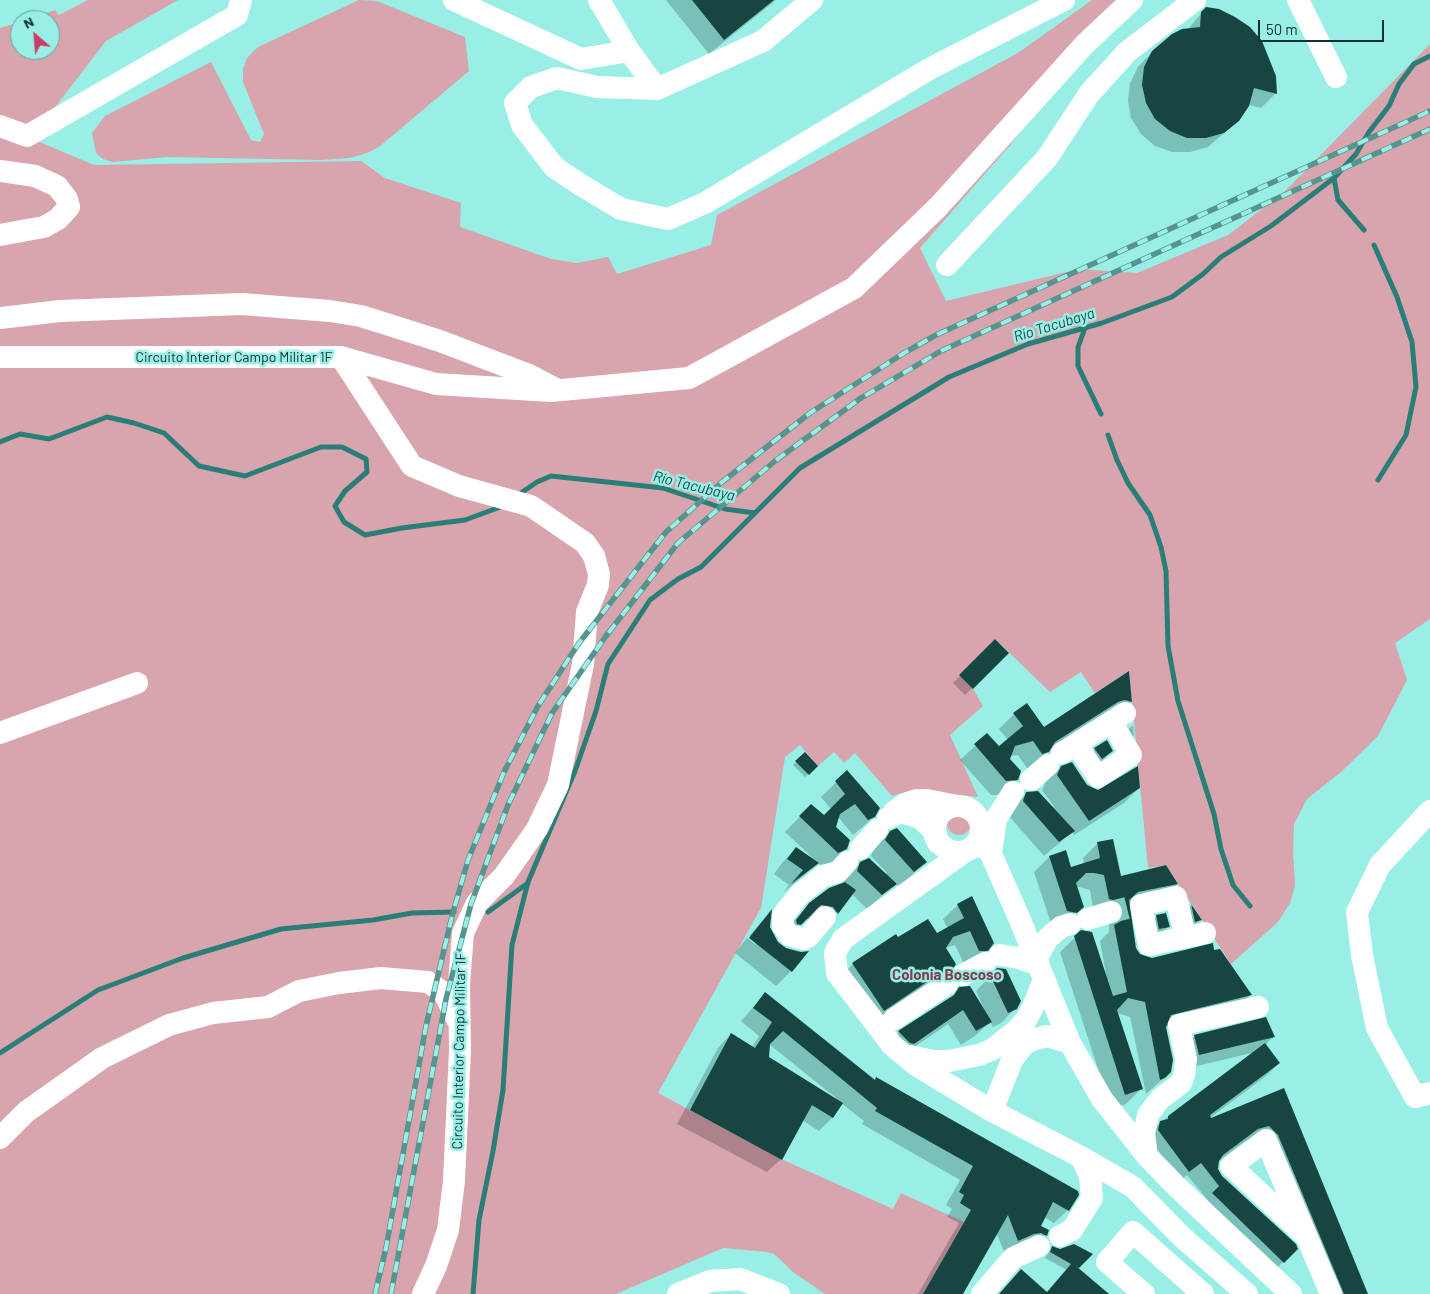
<!DOCTYPE html>
<meta charset="utf-8">
<style>
body{margin:0}
#map{position:relative;width:1430px;height:1294px;overflow:hidden;background:#99efe6;font-family:Barlow,sans-serif}
canvas{display:block}
.north{position:absolute;left:10px;top:10px;width:50px;height:50px;box-sizing:border-box;background:#99efe6;border:1px solid #61a49d;border-radius:50%;rotate:333deg;font-size:14px;font-weight:700;line-height:20px;text-align:center;color:#0e3330}
.north::after{content:'';display:block;margin:auto;width:18px;height:22px;background:#cc3e68;clip-path:polygon(50% 0,100% 100%,50% 72%,0 100%)}
.scale{position:absolute;left:1258px;top:20px;width:126px;height:22px;box-sizing:border-box;border:2px solid #0e3330;border-top:0;padding-left:6px;font-size:15px;line-height:18px;white-space:nowrap;color:#0e3330;-webkit-text-stroke:4px #99efe6;paint-order:stroke}
</style>
<div id="map">
<canvas width="1430" height="1294"></canvas>
<div class="north">N</div>
<div class="scale">50 m</div>
</div>
<script>
const ctx = document.querySelector('canvas').getContext('2d');
ctx.lineJoin = 'round';
function fillPath(path, color) {
  ctx.fillStyle = color;
  ctx.fill(path, 'evenodd');
}
function shape(rows) {
  const path = new Path2D();
  for (const r of rows) {
    if (r.length === 3) {
      path.moveTo(r[0] + r[2], r[1]);
      path.arc(r[0], r[1], r[2], 0, 2 * Math.PI);
      continue;
    }
    path.moveTo(r[0], r[1]);
    for (let i = 2; i < r.length; i += 2) path.lineTo(r[i], r[i + 1]);
  }
  return path;
}
function strokePath(path, color, width, dash) {
  ctx.strokeStyle = color;
  ctx.lineWidth = width;
  ctx.lineCap = dash ? 'butt' : 'round';
  ctx.setLineDash(dash || []);
  ctx.stroke(path);
}
function label(font, color, halo, rows, align = 'center') {
  ctx.font = font + ' Barlow,sans-serif';
  ctx.lineWidth = 5;
  ctx.setLineDash([]);
  ctx.textBaseline = 'middle';
  ctx.strokeStyle = halo;
  ctx.fillStyle = color;
  for (const [text, x, y, turn = 0] of rows) {
    ctx.save();
    ctx.translate(x, y);
    ctx.rotate((+turn || 0) * Math.PI / 180);
    ctx.textAlign = isNaN(turn) ? turn : align;
    if (halo) ctx.strokeText(text, 0, 0);
    ctx.fillText(text, 0, 0);
    ctx.restore();
  }
}
fillPath(shape([
 [88,0,178,0,106,41,46,119,37,141,94,165,361,161,385,178,461,203,460,227,551,259,577,263,608,257,617,274,711,245,717,215,1018,53,1092,0,1123,0,1011,144,920,248,946,301,1079,269,1137,273,1228,235,1284,192,1430,44,1430,619,1395,643,1407,680,1378,736,1341,772,1307,799,1294,824,1293,852,1295,886,1290,903,1278,922,1231,964,1166,865,1148,868,1129,671,1095,693,1081,672,1050,692,995,639,959,675,973,689,983,706,950,735,978,797,913,790,892,796,855,753,844,763,834,752,818,766,800,745,785,757,761,908,658,1093,781,1159,893,1209,901,1193,964,1222,923,1294,825,1294,793,1272,774,1254,767,1252,723,1248,616,1294,0,1294,0,28,20,22,20,50,50,50,50,20,25,20,55,10,59,15],
 [359,0,377,1,465,37,469,71,379,147,367,153,350,158,321,160,168,157,113,162,103,159,96,153,92,133,105,116,211,62,251,140,260,142,264,134,243,82,243,69,247,58,258,47],
 [959,823,12]
]), '#d8a4ad');
fillPath(shape([
 [666,0,776,0,709,54],
 [1206,8,1276,93,1261,108,1249,105,1238,121,1208,147,1190,152,1172,152,1155,146,1141,134,1131,118,1128,101,1130,83,1138,67,1153,51,1187,30],
 [995,641,1007,653,965,695,953,683],
 [1128,673,1131,702,1116,716,1102,716,1049,750,1033,767,1027,768,1018,755,1010,756,1009,759,1017,780,1002,795,991,795,960,760,987,735,999,748,1008,740,999,729,1014,714,1043,729],
 [1133,725,1134,736,1120,750,1115,742],
 [1095,749,1112,751,1097,766,1080,764],
 [805,754,817,766,805,777,793,765],
 [1061,767,1098,791,1139,788,1124,803,1074,835,1072,832,1044,856,1009,816,1012,808,1027,793,1055,808,1042,790,1046,782],
 [847,772,874,817,853,835,839,818,837,820,834,827,846,849,831,864,823,867,818,863,783,893,789,885,774,874,782,863,796,848,814,859,785,832,811,805,824,817,831,809,821,797],
 [890,832,925,862,910,877,898,886,896,883,867,909,852,894,822,928,818,921,805,919,785,939,782,937,795,920,810,904,843,884,845,878,860,863,885,874,887,873,871,856,875,847],
 [1098,843,1120,878,1177,884,1162,899,1128,905,1135,948,1139,955,1152,959,1213,952,1250,995,1236,1009,1165,1027,1164,1078,1146,1094,1130,1017,1117,1013,1141,1089,1126,1104,1111,1109,1060,952,1082,931,1106,974,1100,941,1109,932,1109,923,1094,914,1090,890,1079,887,1076,887,1082,906,1067,921,1052,926,1034,872,1049,857,1065,852,1070,868,1084,864,1083,858],
 [958,905,987,950,972,965,965,966,955,945,945,948,950,971,935,986,924,987,869,1025,838,979,853,964,895,935,898,939,937,935,948,929,943,919],
 [1191,906,1200,920,1186,935,1177,920],
 [770,912,769,927,777,943,785,949,791,971,776,986,735,953,747,938,756,945,756,942,749,936],
 [1157,916,1168,927,1153,942,1142,931],
 [997,969,1016,1008,1001,1023,993,1027,990,1022,975,1036,961,1045,948,1024,898,1058,884,1047,899,1032,948,1001,960,988,984,1009,976,991],
 [765,994,874,1081,1068,1210,1054,1223,1044,1217,1039,1226,1046,1235,1033,1248,1005,1254,996,1232,961,1294,918,1294,959,1223,947,1217,952,1209,946,1205,960,1180,862,1124,864,1121,841,1103,832,1118,819,1131,802,1120,781,1159,767,1172,677,1124,718,1048,731,1034,752,1047,759,1036,741,1021],
 [769,1044,836,1098,835,1099,768,1058],
 [1195,1036,1273,1037,1265,1045,1279,1063,1266,1076,1207,1120,1284,1090,1367,1294,1327,1294,1256,1138,1244,1142,1218,1162,1217,1169,1221,1176,1296,1249,1270,1275,1187,1175,1175,1184,1148,1136,1161,1122,1256,1052,1184,1069,1180,1051],
 [1052,1248,1091,1254,1077,1269,1107,1294,1000,1294,1047,1293,1067,1270,1045,1258]
]), '#0003');
strokePath(shape([
 [1334,178,1338,200,1364,230],
 [1374,245,1397,297,1412,342,1416,387,1406,435,1378,480],
 [1085,328,1078,347,1078,366,1101,414],
 [1108,435,1117,460,1128,483,1150,515,1161,547,1166,571,1168,646,1178,701,1214,814,1221,849,1233,885,1250,906],
 [0,442,20,434,49,439,107,417,134,423,164,433,199,466,245,476,321,447,342,447,366,459,367,472,345,491,335,506,344,522,365,535,402,528,465,520,503,506],
 [518,495,537,482,551,476,663,488,725,509,755,513],
 [488,912,528,883],
 [0,1053,98,990,183,958,281,929,373,920,412,913,454,912],
 [473,1294,479,1220,493,1151,503,1090,512,945,528,882,575,771,596,711,608,664,650,600,678,579,701,567,800,468,949,377,1028,344,1102,323,1172,297,1203,274,1221,257,1271,226,1334,178,1356,154,1369,132,1389,106,1399,84,1414,64,1430,56]
]), '#297e77', 5);
fillPath(shape([
 [692,0,774,0,724,40],
 [1206,7,1219,9,1235,17,1250,27,1262,41,1276,76,1277,94,1254,88,1249,106,1239,121,1224,133,1206,138,1187,138,1170,131,1155,119,1146,103,1142,85,1144,67,1152,51,1172,34,1182,29,1200,27,1201,12],
 [995,639,1009,653,973,689,959,675],
 [1129,671,1132,702,1125,700,1118,702,1055,742,1049,752,1042,754,1033,741,1015,746,1010,759,1021,771,1018,780,1006,781,974,744,987,733,999,746,1023,726,1013,713,1027,703,1044,727],
 [1107,740,1113,751,1102,759,1094,748],
 [805,752,818,766,809,775,795,761],
 [1072,762,1087,785,1098,790,1138,766,1140,788,1089,821,1057,775,1061,766],
 [847,770,880,808,875,817,868,820,855,804,840,814,836,827,850,840,847,849,838,853,799,816,811,804,824,815,845,794,835,781],
 [1038,791,1075,831,1059,842,1023,801,1026,792],
 [897,828,927,862,914,872,885,840,890,831],
 [1113,839,1121,876,1166,865,1178,884,1138,892,1129,900,1136,948,1140,954,1152,958,1213,943,1214,950,1220,949,1252,995,1171,1015,1166,1027,1173,1060,1171,1072,1165,1078,1160,1080,1145,1002,1128,998,1117,1010,1143,1089,1125,1095,1074,936,1081,930,1092,932,1113,996,1127,992,1114,925,1121,921,1124,914,1123,908,1120,902,1109,899,1104,875,1094,873,1086,873,1076,883,1084,907,1077,913,1067,911,1049,856,1066,850,1071,867,1100,858,1097,842],
 [796,847,819,863,791,884,803,870,787,859],
 [869,858,897,884,882,895,857,871,860,862],
 [845,882,856,890,838,914,833,907,821,905,801,925,797,924,796,920,809,903,829,888],
 [972,896,994,943,988,951,979,951,970,931,953,937,946,948,956,964,951,972,940,973,884,1011,852,963,896,934,898,937,928,919,937,933,964,918,957,904],
 [1191,904,1202,920,1195,922],
 [772,909,770,927,778,942,786,948,801,952,809,951,792,972,749,938],
 [1166,913,1170,927,1159,929,1156,915],
 [997,968,1006,969,1021,1001,1017,1009,1008,1013,990,975],
 [970,986,992,1022,976,1031,963,1010,914,1044,910,1043,898,1031,954,995,959,987],
 [765,992,875,1080,876,1077,1078,1191,1079,1195,1069,1211,1053,1202,1041,1226,1049,1230,1047,1236,1041,1233,1034,1234,1018,1241,1008,1215,963,1294,923,1294,971,1210,960,1203,964,1195,959,1192,973,1166,875,1111,877,1108,783,1031,770,1044,769,1057,843,1103,833,1118,812,1105,782,1160,690,1110,731,1033,755,1048,772,1022,753,1008],
 [1266,1017,1275,1037,1199,1055,1194,1035],
 [1265,1043,1280,1063,1210,1115,1211,1118,1284,1088,1368,1294,1344,1294,1278,1135,1269,1126,1258,1129,1223,1155,1219,1161,1218,1169,1222,1176,1296,1244,1298,1249,1284,1263,1212,1193,1219,1186,1201,1163,1189,1172,1158,1130,1160,1121,1168,1119,1168,1116],
 [1074,1244,1093,1254,1079,1268,1076,1266,1109,1294,999,1294,1021,1269,1047,1292,1071,1264,1050,1252,1052,1246,1060,1249]
]), '#174642');
strokePath(shape([
 [1111,912,1127,908]
]), '#7dc9c2', 22, [22, 11]);
strokePath(shape([
 [454,0,581,59,629,51],
 [599,0,629,51,657,89,597,87,557,78,531,87,515,103,522,125,554,167,581,185,621,209,668,219,705,203,931,68,1064,0],
 [1298,0,1336,77],
 [657,89,763,41,812,0],
 [0,126,27,136,237,15,241,0],
 [0,171,35,176,57,186,67,199,69,207,58,219,44,227,0,235],
 [947,265,1047,158,1089,94,1127,52,1195,0],
 [0,318,60,311,242,304,330,311,361,316,440,341,529,375,554,388],
 [0,357,341,357,412,466,459,486,531,506,585,543,594,556,599,574,598,585,587,612,583,664,558,785,537,829,504,876,477,903,463,933,459,984,460,1050,454,1181,448,1230,436,1266,423,1294],
 [341,357,436,384,551,391,689,378,854,288,938,207,1085,44,1132,0],
 [0,733,137,683],
 [1076,744,1098,777,1131,755,1118,733],
 [1062,753,1125,713],
 [1031,780,1048,765],
 [958,829,23],
 [1430,811,1380,865,1357,912,1362,955,1377,1028,1415,1097,1430,1093],
 [894,812,905,804,917,800,927,800,957,806],
 [888,818,901,812,920,818,932,829,938,843],
 [860,849,877,830],
 [991,853,996,819,1013,792],
 [825,917,808,937,804,939,789,935,783,926,783,915,800,894,823,876,838,872,847,862],
 [1088,919,1111,912],
 [1183,927,1176,897,1141,905,1149,945,1205,933],
 [1000,955,1019,958,1038,965,1038,956,1048,938,1061,927,1070,924],
 [963,975,985,963],
 [894,1019,947,984],
 [910,1056,933,1061,949,1061,979,1055,993,1049,1016,1031,1026,1020,1033,1007,1044,979],
 [992,1111,1012,1060,1024,1045,1032,1040,1047,1036,1070,1043],
 [0,1138,26,1112,102,1058,169,1025,213,1013,268,1007,299,991,339,983,381,978,428,982,444,993,457,1019],
 [1147,1156,1144,1134,1148,1115,1160,1099,1181,1083,1184,1075,1186,1059,1179,1025,1258,1007],
 [1060,1236,1072,1230,1092,1198,1090,1176,1081,1157],
 [1306,1236,1231,1166,1266,1140,1331,1294],
 [678,1294,710,1281,740,1279,779,1294],
 [982,1294,1013,1258,1039,1246],
 [1144,1294,1107,1262,1133,1232,1203,1294],
 [1247,1294,1181,1236,1133,1187,1081,1157,992,1111,916,1065,892,1045,837,973,835,953,843,939,964,852,976,846,985,847,991,854,1020,920,1070,1043,1102,1099,1147,1156,1176,1186,1291,1294]
]), '#fff', 22);
const rail = shape([
 [375,1294,386,1248,426,1026,452,916,468,860,504,772,538,706,579,643,666,532,722,482,810,413,904,353,936,335,1430,111],
 [391,1294,446,999,471,904,508,805,552,713,606,636,678,543,775,461,861,398,941,351,1430,129]
]);
strokePath(rail, '#56948e', 5.5);
strokePath(rail, '#99efe6', 4, [11]);
label('14px', '#0e3330', '#99efe6', [
 ["Circuito Interior Campo Militar 1F",234,357],
 ["Circuito Interior Campo Militar 1F",459,1051,-89]
]);
label('italic 15px', '#1e4c48', '#99efe6', [
 ["Río Tacubaya",1054,325,-17],
 ["Río Tacubaya",694,486,14]
]);
label('bold 15px', '#843c4d', '#99efe6', [
 ["Colonia Boscoso",947,975]
]);
</script>
